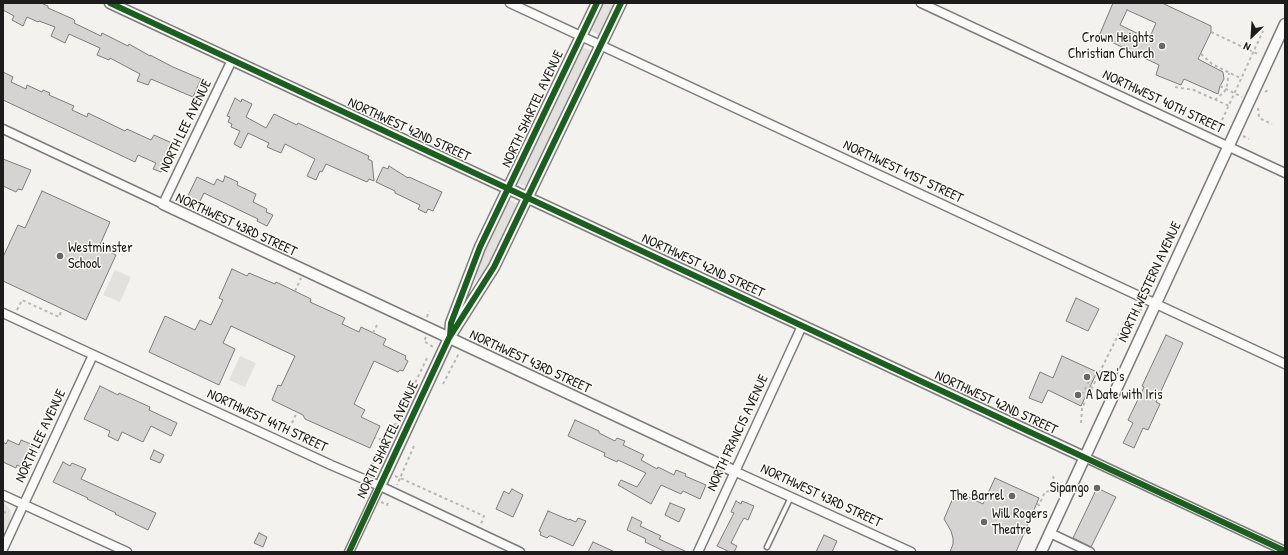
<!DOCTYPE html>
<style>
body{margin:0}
#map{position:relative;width:1288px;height:555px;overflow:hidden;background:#f3f2ef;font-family:"Patrick Hand",sans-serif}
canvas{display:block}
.frame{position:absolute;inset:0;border:4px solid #1c1c1c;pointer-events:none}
.north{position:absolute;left:1232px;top:16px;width:40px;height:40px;-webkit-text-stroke:3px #fdfcf7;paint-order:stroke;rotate:205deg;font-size:11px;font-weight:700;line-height:16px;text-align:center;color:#1c1c1c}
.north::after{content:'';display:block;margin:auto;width:14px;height:18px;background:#1c1c1c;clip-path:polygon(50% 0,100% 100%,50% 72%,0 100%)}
</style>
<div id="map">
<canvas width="1288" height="555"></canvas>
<div class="frame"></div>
<div class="north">N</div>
</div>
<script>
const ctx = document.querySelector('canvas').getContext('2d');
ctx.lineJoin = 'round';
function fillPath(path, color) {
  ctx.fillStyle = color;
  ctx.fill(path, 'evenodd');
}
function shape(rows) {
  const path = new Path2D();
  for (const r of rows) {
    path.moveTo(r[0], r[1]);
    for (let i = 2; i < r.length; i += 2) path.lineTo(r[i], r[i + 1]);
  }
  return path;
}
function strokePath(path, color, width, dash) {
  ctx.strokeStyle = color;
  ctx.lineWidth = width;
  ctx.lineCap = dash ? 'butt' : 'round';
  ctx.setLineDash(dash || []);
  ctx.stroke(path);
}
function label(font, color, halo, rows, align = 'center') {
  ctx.font = font + ' "Patrick Hand",sans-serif';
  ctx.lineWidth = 3;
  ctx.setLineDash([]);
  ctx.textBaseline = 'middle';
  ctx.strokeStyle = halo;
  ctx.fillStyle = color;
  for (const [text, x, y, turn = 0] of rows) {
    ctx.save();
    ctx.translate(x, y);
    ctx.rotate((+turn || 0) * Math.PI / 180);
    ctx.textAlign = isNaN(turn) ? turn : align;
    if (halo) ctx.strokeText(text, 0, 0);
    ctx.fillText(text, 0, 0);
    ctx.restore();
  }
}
fillPath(shape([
 [603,3,615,3,600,35,590,30],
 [582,47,592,51,527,187,518,184,517,183],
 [509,199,518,204,517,208,488,267,475,282,479,263],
 [115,270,131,277,120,302,103,295],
 [240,356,256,363,245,387,229,380],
 [3,502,10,509,11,513,10,521,3,535]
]), '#e2e1dd');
const building = shape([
 [3,3,41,3,48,6,48,8,73,19,75,21,74,23,101,36,102,33,128,46,129,44,150,56,150,55,173,67,201,79,193,97,151,79,148,85,137,81,140,74,110,58,109,60,97,55,100,48,69,34,65,43,51,36,55,27,39,21,38,22,27,17,23,26,12,20,14,16,3,10,3,3],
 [1113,3,1162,3,1211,26,1211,32,1198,59,1223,72,1224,79,1220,86,1218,94,1184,79,1181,85,1156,75,1159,65,1099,36,1113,3],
 [1127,10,1156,23,1149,39,1120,25,1127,10],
 [3,72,13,77,11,82,26,89,27,85,42,92,43,90,50,93,49,95,74,106,72,110,87,117,88,113,125,131,127,129,151,140,154,135,174,144,161,172,153,169,156,163,138,155,135,162,3,100,3,72],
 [235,98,241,102,242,99,252,104,246,117,266,128,274,114,297,125,298,123,369,156,368,159,372,161,374,181,369,179,367,182,326,164,322,172,320,171,316,180,307,176,315,159,285,144,281,153,267,147,269,143,248,133,241,148,234,144,240,131,231,127,232,124,228,122,230,117,227,116,235,98],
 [3,159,31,170,22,190,18,189,16,192,3,186,3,159],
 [389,166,408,178,409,177,442,192,433,211,428,209,426,213,418,209,420,205,395,193,395,191,376,182,383,167,388,169,389,166],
 [225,176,238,182,237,185,256,194,253,202,267,209,266,212,273,215,267,226,257,221,258,219,204,193,199,203,187,198,197,177,214,185,217,179,223,182,225,176],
 [42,191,110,222,99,247,116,255,86,320,3,281,3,257,18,225,25,228,42,191],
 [232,269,247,276,249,273,275,284,276,282,311,299,310,302,345,318,342,324,359,332,361,327,386,339,383,345,406,356,405,359,408,361,403,371,400,370,398,372,374,361,354,404,365,410,361,417,380,426,370,448,305,419,303,415,272,400,278,385,281,386,295,356,231,326,223,343,235,349,219,385,149,352,165,316,195,330,200,320,211,325,223,300,219,298,232,269],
 [1076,298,1099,309,1088,331,1066,321,1076,298],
 [1166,335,1183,343,1156,402,1160,404,1148,430,1143,428,1134,448,1123,443,1133,423,1128,420,1144,387,1142,386,1166,335],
 [1062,356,1097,372,1081,406,1048,390,1042,403,1029,398,1040,372,1053,378,1062,356],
 [100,386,118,395,119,393,139,402,150,407,149,410,177,423,171,436,151,426,143,442,122,432,118,441,108,436,110,431,84,419,100,386],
 [575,420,599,431,599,433,615,441,617,438,625,441,623,445,644,455,641,460,657,469,658,467,674,475,676,470,686,474,685,476,706,485,700,499,683,491,681,494,661,485,651,504,618,485,621,480,637,487,646,473,618,460,617,462,604,456,605,453,568,436,575,420],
 [8,440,19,445,21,440,33,445,23,468,17,465,16,468,3,462,3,442,6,444,8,440],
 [154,450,164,455,160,463,150,459,154,450],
 [63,462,70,466,72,463,86,469,81,479,156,513,148,530,115,514,116,513,87,499,88,498,53,482,63,462],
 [995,478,1039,498,1016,552,950,552,953,544,953,538,951,531,944,519,956,491,983,504,995,478],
 [1097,488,1116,497,1091,547,1073,538,1097,488],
 [512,489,523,495,513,517,496,509,504,491,509,494,512,489],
 [736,501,741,504,742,501,754,506,748,520,744,518,741,523,731,543,737,546,734,552,730,552,717,546,734,513,731,512,736,501],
 [670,503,685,509,679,522,665,515,670,503],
 [548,511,569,520,569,519,576,522,578,518,586,521,573,546,551,536,549,536,547,538,540,535,541,532,539,531,548,511],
 [632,517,642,522,640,526,661,536,659,539,687,552,666,552,645,542,646,539,627,530,632,517],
 [259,533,267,537,263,547,254,543,259,533],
 [824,535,837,541,832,552,816,552,824,535],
 [593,542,615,552,588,552,593,542]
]);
fillPath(building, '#d5d4d2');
strokePath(building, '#7d7c7b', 1);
const service = shape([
 [767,547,791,497]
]);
const minor = shape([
 [510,3,1285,364],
 [921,3,1285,173],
 [3,129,163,204,232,60],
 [3,313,331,465,380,486,520,552],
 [1084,457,1285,551],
 [734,471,911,552],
 [3,495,127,552],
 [1050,533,1090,552],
 [3,549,93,355],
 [349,552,380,486],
 [698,552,802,326]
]);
const tertiary = shape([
 [110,3,1084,457],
 [163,204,734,471],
 [450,336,451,323,480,247,597,3],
 [380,486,449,338,494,267,621,3],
 [1041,552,1285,24]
]);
strokePath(service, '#7d7c7b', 7);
strokePath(minor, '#7d7c7b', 11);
strokePath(tertiary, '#7d7c7b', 13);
strokePath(shape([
 [1211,32,1260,55],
 [1201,54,1212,64,1242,79],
 [1220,86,1242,97],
 [1175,87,1194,90,1229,106],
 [1265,92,1270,89],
 [1215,100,1225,91,1227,85,1229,73],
 [1258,108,1259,118,1272,124],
 [1217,131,1263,31],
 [1243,136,1249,139],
 [295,291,301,278],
 [17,310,22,300,59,317,62,309],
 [427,317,429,311],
 [373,333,377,325],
 [426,337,424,341,433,347],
 [443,384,459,353],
 [1078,395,1081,397,1090,379,1087,377],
 [292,423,297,412],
 [1081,423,1082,408,1130,311,1142,310],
 [385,441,393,429,428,356],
 [414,446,400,478,484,516,481,524],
 [372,465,378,468],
 [369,471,384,441,375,437],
 [395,476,400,478,397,485],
 [360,487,358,491,366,495],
 [381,502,387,505,389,500],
 [1037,504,1039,505,1045,492,1051,491,1055,483,1053,476],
 [3,513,9,511]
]), '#b8b7b6', 2, [3, 3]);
strokePath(service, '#fafaf8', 4);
strokePath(minor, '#fafaf8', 8);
strokePath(tertiary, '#fafaf8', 10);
strokePath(shape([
 [110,3,1285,551],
 [450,336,451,323,480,247,597,3],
 [349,552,449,338,494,267,621,3]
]), '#1b5e20', 6);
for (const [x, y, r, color] of [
 [1162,46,4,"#676766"],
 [60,256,4,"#676766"],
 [1087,377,4,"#676766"],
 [1078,395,4,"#676766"],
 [1097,488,4,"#676766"],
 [1012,496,4,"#676766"],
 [984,522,4,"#676766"]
]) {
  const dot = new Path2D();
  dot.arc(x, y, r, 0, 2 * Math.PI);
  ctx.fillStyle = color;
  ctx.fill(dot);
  strokePath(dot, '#fdfcf7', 1.5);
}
label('14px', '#1c1c1c', '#fdfcf7', [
 ["Crown Heights",1154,38,"right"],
 ["Christian Church",1154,54,"right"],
 ["Westminster",68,248],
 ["School",68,264],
 ["VZD's",1095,377],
 ["A Date with Iris",1086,395],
 ["Sipango",1089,488,"right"],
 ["The Barrel",1004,496,"right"],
 ["Will Rogers",992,514],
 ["Theatre",992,530]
], 'left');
label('14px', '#1c1c1c', '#fdfcf7', [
 ["NORTHWEST 40TH STREET",1163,102,25],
 ["NORTH SHARTEL AVENUE",533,109,-65],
 ["NORTH LEE AVENUE",186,126,-64],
 ["NORTHWEST 42ND STREET",409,130,25],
 ["NORTHWEST 41ST STREET",903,172,25],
 ["NORTHWEST 43RD STREET",236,225,25],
 ["NORTHWEST 42ND STREET",703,266,25],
 ["NORTH WESTERN AVENUE",1150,282,-65],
 ["NORTHWEST 43RD STREET",530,362,25],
 ["NORTHWEST 42ND STREET",996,403,25],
 ["NORTHWEST 44TH STREET",267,421,25],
 ["NORTH FRANCIS AVENUE",738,433,-65],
 ["NORTH LEE AVENUE",41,436,-65],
 ["NORTH SHARTEL AVENUE",388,440,-65],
 ["NORTHWEST 43RD STREET",821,496,25]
]);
</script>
